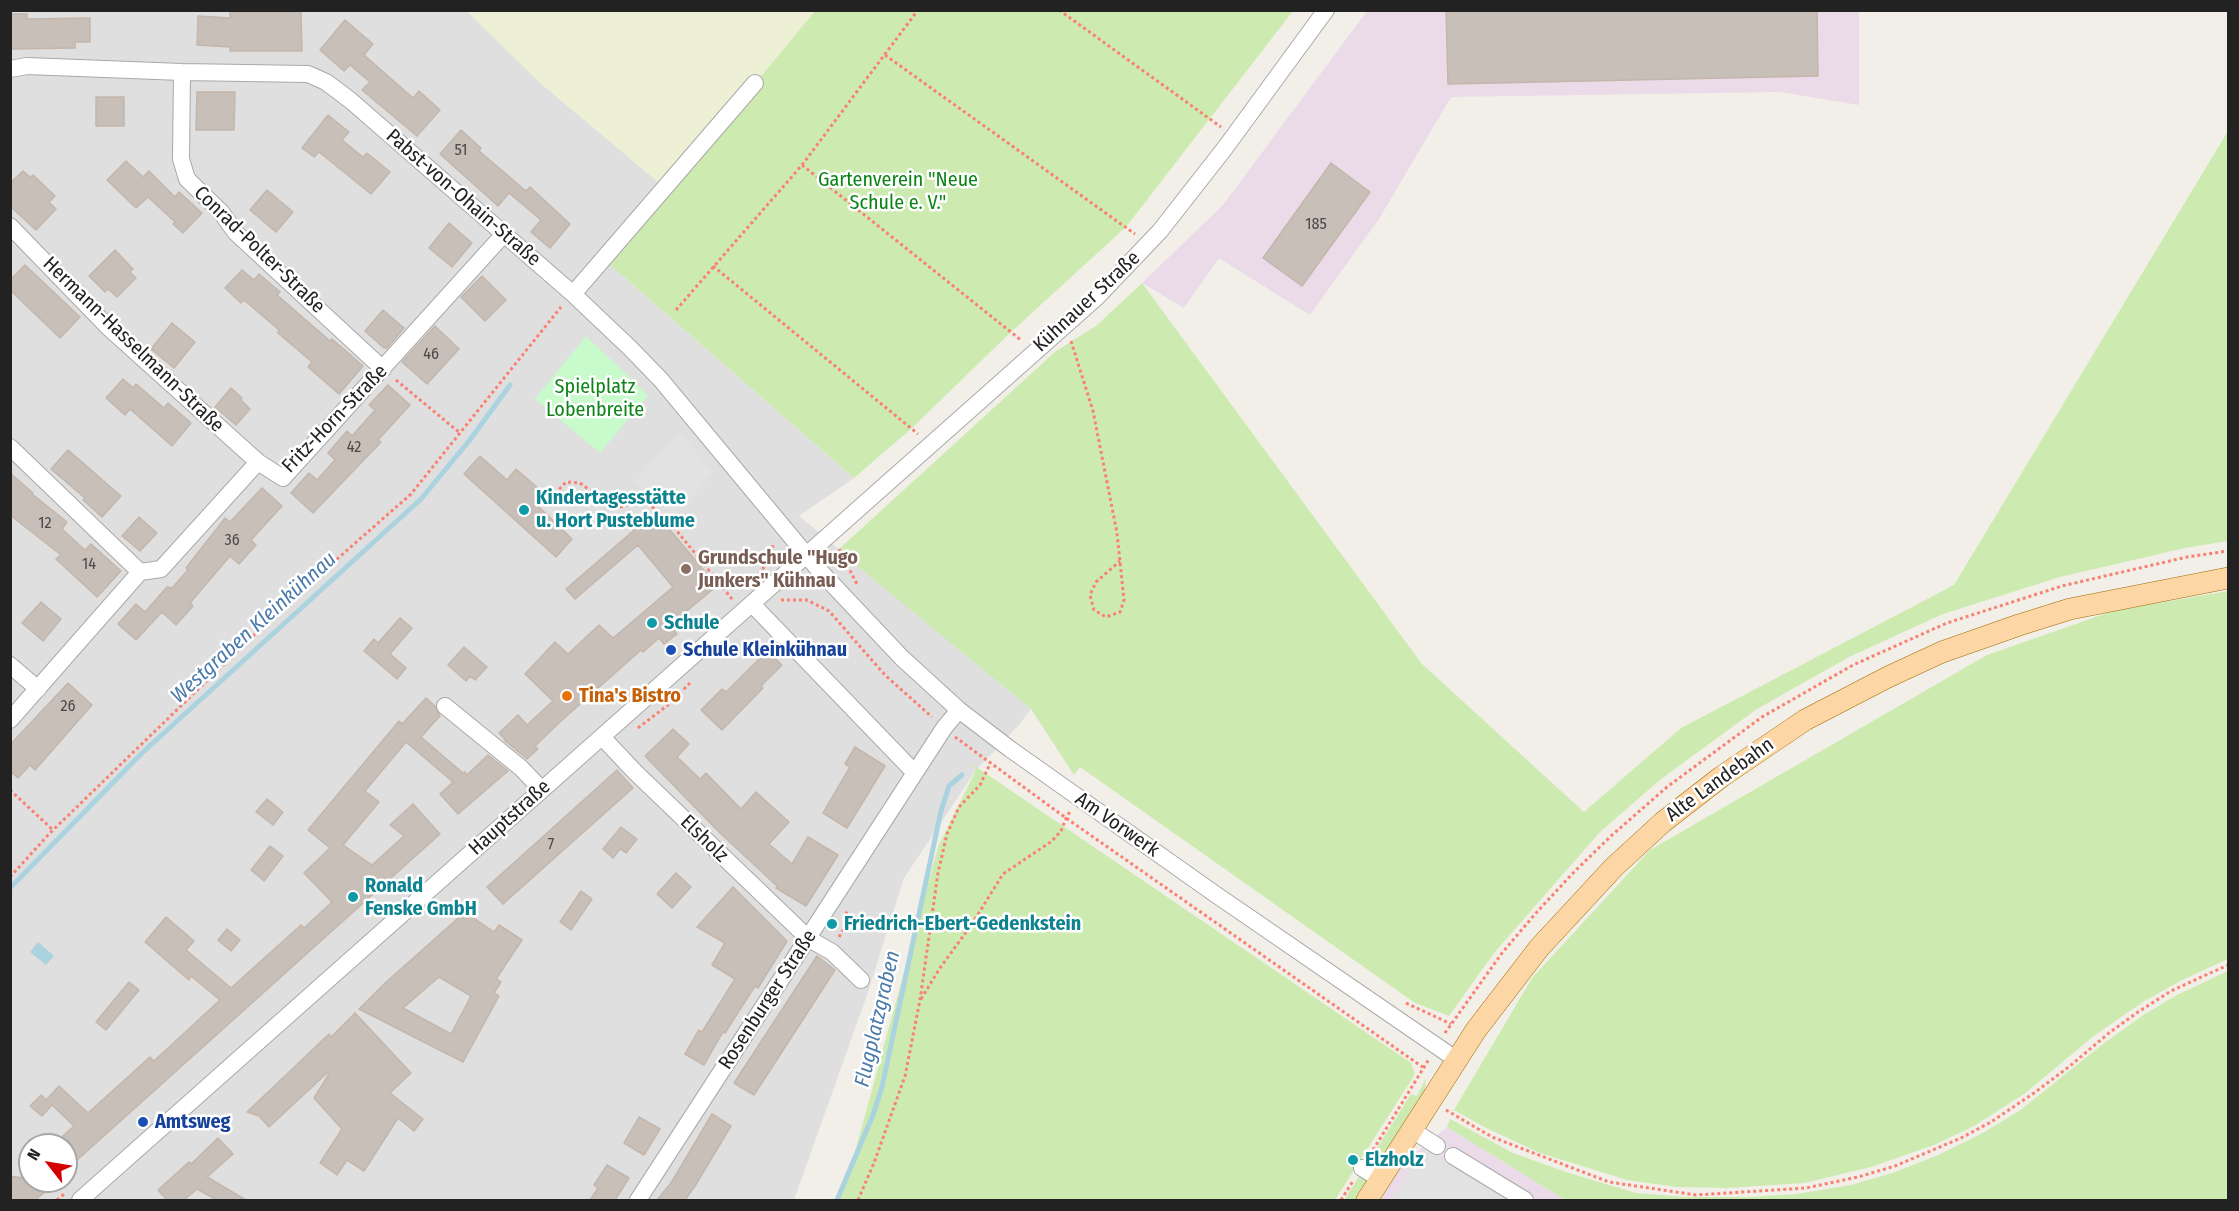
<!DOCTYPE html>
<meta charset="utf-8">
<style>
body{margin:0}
#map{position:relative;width:2239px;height:1211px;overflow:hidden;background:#f2efe9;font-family:"Fira Sans Condensed",sans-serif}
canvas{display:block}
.frame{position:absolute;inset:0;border:12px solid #222;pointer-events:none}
.north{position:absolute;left:18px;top:1133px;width:60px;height:60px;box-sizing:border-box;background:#fff;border:2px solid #a7a7a7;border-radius:50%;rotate:301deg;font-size:16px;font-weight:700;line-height:24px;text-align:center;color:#222}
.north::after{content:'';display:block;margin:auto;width:21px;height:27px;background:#d40000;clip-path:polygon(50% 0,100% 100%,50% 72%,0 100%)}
</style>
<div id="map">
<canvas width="2239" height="1211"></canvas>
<div class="frame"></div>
<div class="north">N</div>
</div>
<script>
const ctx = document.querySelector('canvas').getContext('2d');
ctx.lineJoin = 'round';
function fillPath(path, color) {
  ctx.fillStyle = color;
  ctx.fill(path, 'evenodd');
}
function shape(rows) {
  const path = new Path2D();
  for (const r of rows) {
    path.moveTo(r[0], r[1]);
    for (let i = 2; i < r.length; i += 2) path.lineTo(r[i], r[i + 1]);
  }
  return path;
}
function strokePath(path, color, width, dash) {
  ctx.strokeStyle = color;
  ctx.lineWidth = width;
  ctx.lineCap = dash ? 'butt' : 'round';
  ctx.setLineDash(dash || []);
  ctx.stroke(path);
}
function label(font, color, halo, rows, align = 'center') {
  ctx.font = font + ' "Fira Sans Condensed",sans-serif';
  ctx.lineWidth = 5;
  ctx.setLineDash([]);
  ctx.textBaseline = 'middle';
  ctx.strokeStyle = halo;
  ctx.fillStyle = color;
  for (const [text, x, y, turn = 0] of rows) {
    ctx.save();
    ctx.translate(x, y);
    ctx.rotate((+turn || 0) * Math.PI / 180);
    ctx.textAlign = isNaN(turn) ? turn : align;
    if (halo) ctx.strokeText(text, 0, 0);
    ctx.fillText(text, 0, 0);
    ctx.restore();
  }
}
fillPath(shape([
 [10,11,467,11,538,81,663,186,607,262,854,478,799,516,1031,709,1018,726,976,770,904,878,867,995,794,1200,11,1200],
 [30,1145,66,1145,66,1181,30,1181]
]), '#e0dfdf');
fillPath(shape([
 [1367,11,1859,11,1859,105,1780,92,1451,97,1379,219,1310,315,1219,258,1184,308,1142,283,1223,205],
 [1447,1127,1565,1200,1380,1200,1403,1163]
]), '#ebdbe8');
fillPath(shape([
 [467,11,815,11,755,83,663,186,538,81]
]), '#eef0d5');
fillPath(shape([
 [815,11,1293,11,1126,227,1011,332,912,428,854,478,607,262],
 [2228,131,2228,541,2185,548,2060,577,1943,614,1849,657,1757,709,1661,779,1600,832,1494,953,1449,1016,1415,1003,1080,767,1074,775,1031,709,838,550,1056,351,1096,326,1142,283,1422,664,1584,812,1681,728,1954,585],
 [2228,591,2228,959,2182,980,2143,1002,2095,1035,2024,1094,1974,1126,1934,1145,1871,1167,1804,1183,1728,1188,1677,1187,1627,1180,1540,1153,1486,1128,1454,1110,1532,978,1650,850,1987,655,2113,611],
 [972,764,1411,1063,1415,1074,1335,1200,836,1200,851,1167,938,847,976,770],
 [2228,971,2228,1200,1565,1200,1447,1127,1450,1119,1513,1153,1569,1173,1636,1193,1688,1197,1751,1197,1796,1194,1851,1185,1892,1173,1936,1156,1981,1134,2019,1111,2103,1044,2142,1016,2175,996],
 [1426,1078,1425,1091,1356,1200,1344,1200,1411,1094,1417,1096]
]), '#cdebb0');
fillPath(shape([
 [586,336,648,395,600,453,535,399]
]), '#c8facc');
fillPath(shape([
 [679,432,713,472,676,516,634,482],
 [1424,1148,1509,1200,1391,1200]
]), '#e2e2e2');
fillPath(shape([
 [38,942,54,956,46,965,30,952]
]), '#aad3df');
strokePath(shape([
 [10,888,142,753,421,499,469,441,510,385],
 [837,1200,873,1115,882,1087,941,811,949,786,962,775]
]), '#aad3df', 5);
const building = shape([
 [1446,10,1817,10,1818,76,1448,84,1446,10],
 [230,12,301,12,302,51,230,51,230,47,197,45,198,16,230,18,230,12],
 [10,14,27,14,27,19,90,18,90,42,75,42,75,48,10,49,10,14],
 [345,20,373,44,364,55,413,98,419,91,440,110,417,136,362,90,370,82,350,65,344,71,320,50,345,20],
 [197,92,235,92,234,130,196,130,197,92],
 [96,97,124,97,124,126,96,126,96,97],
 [328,115,349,132,342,140,363,157,367,153,390,172,371,194,319,152,314,157,302,148,328,115],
 [461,130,481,148,479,151,526,191,530,187,570,224,550,248,531,232,541,220,509,193,498,206,440,154,461,130],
 [126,161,143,177,149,171,175,197,179,192,202,213,183,233,173,224,175,222,148,197,136,208,107,180,126,161],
 [1331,163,1370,192,1302,286,1263,258,1331,163],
 [23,171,30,177,33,175,55,196,49,202,56,209,36,230,10,206,10,183,23,171],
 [267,190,293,212,276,232,250,210,267,190],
 [449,223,472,243,452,267,429,248,449,223],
 [115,250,133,269,130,272,136,278,117,297,108,289,105,292,89,276,115,250],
 [25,265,80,317,60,338,10,290,10,280,25,265],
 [242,270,254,280,259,274,280,292,277,295,330,341,332,339,363,366,339,394,308,367,312,362,278,333,279,330,244,300,241,303,225,288,242,270],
 [482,276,506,300,485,321,461,297,482,276],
 [383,310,404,328,387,348,384,348,365,331,383,310],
 [172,323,195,342,174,368,151,349,172,323],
 [435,326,459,349,427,384,402,362,435,326],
 [123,379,133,388,136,384,164,408,168,403,191,423,172,446,130,409,125,415,106,398,123,379],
 [388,385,410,405,378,440,381,442,313,513,291,493,309,473,317,480,335,460,328,453,347,431,352,436,375,410,369,405,388,385],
 [231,388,242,398,241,400,250,409,236,425,215,407,231,388],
 [68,450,121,496,102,517,83,500,85,498,51,469,68,450],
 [480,456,507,480,516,469,546,495,537,505,572,539,556,557,464,474,480,456],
 [10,473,33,493,32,494,67,522,62,529,85,550,91,544,121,571,97,597,56,559,61,555,10,515,10,473],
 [262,488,282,506,251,540,256,545,239,564,230,556,190,603,193,606,176,625,162,612,136,640,118,624,136,604,145,612,167,587,172,588,188,570,186,568,225,518,230,522,262,488],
 [655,512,717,586,677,619,678,620,671,627,677,634,664,644,659,638,643,652,641,650,561,721,535,746,538,749,527,759,504,740,505,739,499,733,518,715,527,725,553,701,525,674,555,642,568,654,599,625,613,638,673,587,638,545,575,599,566,589,655,512],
 [139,517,157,533,140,551,122,536,139,517],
 [41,602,61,619,43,641,22,623,41,602],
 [400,618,412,628,390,654,406,668,397,679,364,651,374,639,378,643,400,618],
 [464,647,487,667,475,680,470,676,466,681,448,665,464,647],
 [767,651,782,665,761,686,763,688,722,730,701,710,722,689,726,692,767,651],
 [68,683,92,705,35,770,30,765,18,778,10,771,10,745,68,683],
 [426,698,435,706,440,716,421,737,463,773,465,772,467,775,488,755,508,771,458,814,440,794,453,782,406,742,365,791,379,802,343,845,372,865,404,836,390,825,413,804,440,834,66,1170,66,1145,53,1145,74,1126,52,1105,42,1116,30,1106,41,1095,46,1100,59,1086,88,1113,150,1057,154,1061,220,1000,191,976,189,980,145,942,166,917,194,941,186,950,231,988,301,925,304,928,332,902,304,873,330,848,308,830,399,721,402,724,426,698],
 [673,729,689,744,677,757,700,779,706,773,741,809,756,792,789,822,769,844,792,864,808,837,838,855,806,906,776,888,777,886,719,832,645,756,673,729],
 [855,747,885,766,847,828,823,813,850,767,845,764,855,747],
 [617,770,633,788,503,904,487,887,617,770],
 [267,799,283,812,273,825,256,812,267,799],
 [621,827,637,839,626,853,620,849,613,858,603,849,621,827],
 [270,846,283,856,264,881,251,870,270,846],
 [676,873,691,887,672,908,657,894,676,873],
 [733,887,787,941,758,988,755,986,725,1033,723,1032,704,1065,685,1054,699,1030,702,1032,735,979,712,965,725,943,697,927,733,887],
 [581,891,592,899,571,930,560,922,581,891],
 [465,912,494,932,499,925,522,940,496,979,501,982,494,993,499,996,463,1062,359,1009,384,984,465,912],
 [439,977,471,996,451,1034,403,1008,439,977],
 [227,929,240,940,231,951,218,940,227,929],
 [817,956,835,970,754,1095,734,1083,817,956],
 [129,982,139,990,106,1030,96,1022,129,982],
 [355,1013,411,1073,390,1093,423,1119,414,1131,398,1118,364,1171,347,1160,337,1175,320,1163,342,1129,314,1098,329,1074,327,1073,269,1127,259,1116,247,1112,329,1034,331,1037,355,1013],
 [712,1114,731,1126,695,1186,685,1200,657,1200,671,1183,712,1114],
 [639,1117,660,1129,644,1155,624,1143,639,1117],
 [218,1138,233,1154,207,1177,246,1200,217,1200,197,1189,184,1200,167,1200,158,1190,189,1162,191,1164,218,1138],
 [607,1165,629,1178,615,1200,590,1200,598,1188,594,1185,607,1165],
 [10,1176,30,1179,30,1181,41,1181,49,1189,35,1200,10,1200,10,1176]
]);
fillPath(building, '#c7bfb8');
strokePath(building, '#c4b6ab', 1.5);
const minor = shape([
 [10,69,27,66,182,72,308,74,326,82,350,100,573,294,630,348,661,380,818,569,902,658,959,710,1010,749,1215,894,1457,1060],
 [182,72,181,159,187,179,221,212,236,233,383,369],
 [10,226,108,327,258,462],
 [573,294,755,83],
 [10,447,140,572],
 [752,604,915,773],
 [10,665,38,689],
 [445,706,521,768,542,790],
 [10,720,140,572,161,569,258,462,283,478,504,234],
 [602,737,635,772,809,939,832,952,861,980],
 [1412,1130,1437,1146],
 [1453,1156,1525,1200],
 [1362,1168,1380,1179],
 [80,1200,1097,297,1160,231,1225,148,1326,10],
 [638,1200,944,728,959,710]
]);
const major = shape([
 [1367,1200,1476,1030,1539,948,1614,867,1663,822,1721,777,1805,720,1888,677,1942,652,2019,625,2070,609,2228,578]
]);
strokePath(minor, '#a9a9a9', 18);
strokePath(major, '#a06b00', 22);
strokePath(shape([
 [1059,10,1221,127],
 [885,55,1135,234],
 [802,165,1022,341],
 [713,266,918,434],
 [676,310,802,165,918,10],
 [1071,341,1093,411,1117,533,1124,600,1120,612,1106,617,1094,610,1090,595,1096,582,1120,561],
 [396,380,460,433],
 [551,498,566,482,580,483,614,508,625,506,633,501,644,500,668,520,732,599],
 [644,500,651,492,659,496],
 [839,549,858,586],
 [759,574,772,555,773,542],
 [781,600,807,600,829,611,885,675,932,717],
 [638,728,668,705,692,681],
 [955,737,1066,818,1424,1068],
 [10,790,53,830],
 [10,877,49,834,287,603,411,494,561,307],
 [839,937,844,928,847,909],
 [921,999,940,968,972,924,1003,874,1052,841,1061,831,1066,818,1071,810],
 [1406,1003,1451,1024],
 [1445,1033,1502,953,1536,913,1574,872,1611,836,1667,787,1762,717,1853,665,1947,623,2062,586,2187,557,2228,551],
 [1446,1110,1492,1137,1609,1182,1696,1195,1806,1188,1858,1177,1895,1166,1961,1138,1991,1122,2034,1093,2070,1066,2109,1033,2138,1012,2171,991,2228,965],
 [1370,1155,1429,1059],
 [57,1200,64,1194],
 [858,1200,874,1163,905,1076,920,1000,938,873,947,834,959,807,980,785,990,764],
 [1341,1200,1353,1181]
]), '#fa8072', 3, [3, 3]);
strokePath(minor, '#fff', 16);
strokePath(major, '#fcd6a4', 21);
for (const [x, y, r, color] of [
 [524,510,6,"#0f9aa8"],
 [686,569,6,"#8d6e63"],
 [652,623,6,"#0f9aa8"],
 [671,650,6,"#1a4fb4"],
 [567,696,6,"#e8710a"],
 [353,897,6,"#0f9aa8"],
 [832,924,6,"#0f9aa8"],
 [143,1122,6,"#1a4fb4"],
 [1353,1160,6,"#0f9aa8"]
]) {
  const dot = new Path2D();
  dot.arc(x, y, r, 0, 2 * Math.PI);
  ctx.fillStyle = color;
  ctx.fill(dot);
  strokePath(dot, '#fff', 2);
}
label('16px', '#4b4948', null, [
 ["51",461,151],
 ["185",1316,225],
 ["46",431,355],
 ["42",354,448],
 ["12",45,524],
 ["36",232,541],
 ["14",89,565],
 ["26",68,707],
 ["7",551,845]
]);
label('20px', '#0c8416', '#fff', [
 ["Gartenverein \"Neue",898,180],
 ["Schule e. V.\"",898,203],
 ["Spielplatz",595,387],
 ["Lobenbreite",595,410]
]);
label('20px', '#222', '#fff', [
 ["Pabst-von-Ohain-Straße",463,198,41],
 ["Conrad-Polter-Straße",259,250,44],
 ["Kühnauer Straße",1087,302,-43],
 ["Hermann-Hasselmann-Straße",133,345,44],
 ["Fritz-Horn-Straße",335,419,-46],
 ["Alte Landebahn",1720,780,-36],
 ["Hauptstraße",510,818,-42],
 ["Am Vorwerk",1117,825,35],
 ["Elsholz",704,839,44],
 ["Rosenburger Straße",768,1000,-57]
]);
label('bold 20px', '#0d838f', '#fff', [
 ["Kindertagesstätte",536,498],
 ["u. Hort Pusteblume",536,521],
 ["Schule",664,623],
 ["Ronald",365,886],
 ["Fenske GmbH",365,909],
 ["Friedrich-Ebert-Gedenkstein",844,924],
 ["Elzholz",1365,1160]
], 'left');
label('bold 20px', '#785e54', '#fff', [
 ["Grundschule \"Hugo",698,558],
 ["Junkers\" Kühnau",698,581]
], 'left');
label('bold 20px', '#164399', '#fff', [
 ["Schule Kleinkühnau",683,650],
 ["Amtsweg",155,1122]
], 'left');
label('bold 20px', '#c56008', '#fff', [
 ["Tina's Bistro",579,696]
], 'left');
label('italic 21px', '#4a7aab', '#fff', [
 ["Westgraben Kleinkühnau",254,628,-42],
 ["Flugplatzgraben",878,1019,-77]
]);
</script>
